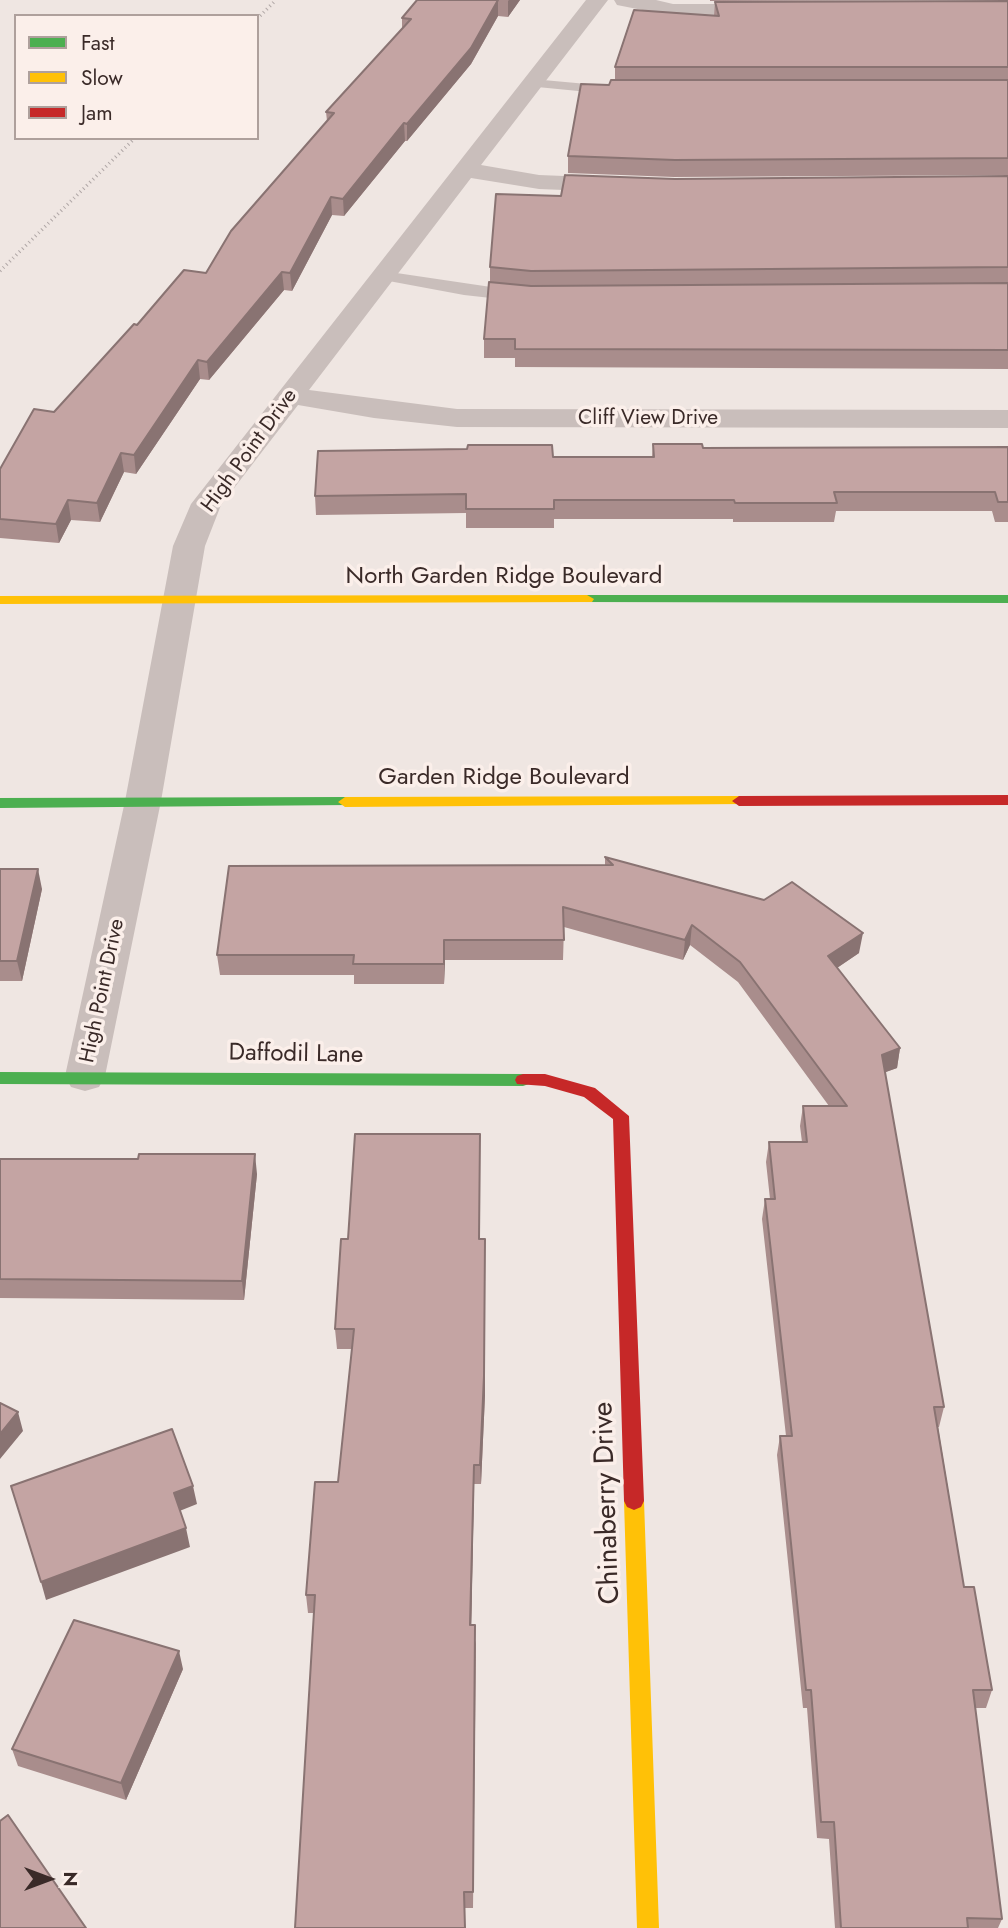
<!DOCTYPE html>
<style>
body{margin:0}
#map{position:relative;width:1008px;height:1928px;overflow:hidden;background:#efe6e2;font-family:Jost,sans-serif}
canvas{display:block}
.legend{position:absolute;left:14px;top:14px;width:245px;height:126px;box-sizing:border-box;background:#fbefea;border:2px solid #aea09c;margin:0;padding:9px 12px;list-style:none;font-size:21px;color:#3a2a28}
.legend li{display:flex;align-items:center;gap:14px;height:35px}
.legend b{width:35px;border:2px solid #aea09c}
.north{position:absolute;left:14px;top:1844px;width:70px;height:70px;-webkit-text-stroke:5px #fbefea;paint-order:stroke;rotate:90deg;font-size:19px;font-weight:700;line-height:28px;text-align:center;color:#3a2a28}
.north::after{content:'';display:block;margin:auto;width:24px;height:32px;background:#3a2a28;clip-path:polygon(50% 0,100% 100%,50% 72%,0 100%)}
</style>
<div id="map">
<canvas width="1008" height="1928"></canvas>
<ul class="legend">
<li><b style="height:9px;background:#4caf50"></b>Fast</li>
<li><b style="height:9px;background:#ffc107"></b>Slow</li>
<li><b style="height:9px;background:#c62828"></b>Jam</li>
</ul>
<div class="north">N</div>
</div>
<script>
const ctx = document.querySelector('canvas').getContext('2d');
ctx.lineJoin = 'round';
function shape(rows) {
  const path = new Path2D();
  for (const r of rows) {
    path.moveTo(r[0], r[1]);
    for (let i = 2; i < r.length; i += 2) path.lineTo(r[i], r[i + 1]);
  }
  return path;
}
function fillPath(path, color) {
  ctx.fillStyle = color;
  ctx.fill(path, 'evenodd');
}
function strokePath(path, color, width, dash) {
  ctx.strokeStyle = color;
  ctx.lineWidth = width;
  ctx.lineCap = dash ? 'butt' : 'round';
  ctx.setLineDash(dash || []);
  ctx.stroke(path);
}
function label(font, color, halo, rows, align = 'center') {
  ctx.font = font + ' Jost,sans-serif';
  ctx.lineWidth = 7;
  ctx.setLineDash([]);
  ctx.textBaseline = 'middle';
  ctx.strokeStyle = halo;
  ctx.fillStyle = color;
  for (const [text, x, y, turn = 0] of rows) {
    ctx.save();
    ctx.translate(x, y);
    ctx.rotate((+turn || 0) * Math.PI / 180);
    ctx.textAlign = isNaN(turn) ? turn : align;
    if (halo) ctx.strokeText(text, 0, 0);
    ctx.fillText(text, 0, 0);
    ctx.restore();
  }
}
fillPath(shape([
 [532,79,609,86,616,90,609,94,527,86,525,83,532,79],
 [383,271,518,291,526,296,518,301,464,295,378,279,375,276,378,273,383,271]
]), '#c9bebb');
fillPath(shape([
 [586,0,608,0,481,165,539,175,614,178,623,180,626,185,623,190,614,192,539,189,471,178,309,390,457,409,1008,410,1008,428,457,427,374,418,298,405,221,505,205,546,161,801,105,1076,99,1087,85,1091,71,1087,65,1076,125,801,173,546,191,504,586,0],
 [614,0,656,0,673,4,768,4,776,5,779,10,776,15,768,16,673,16,617,5,614,0]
]), '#c9bebb');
fillPath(shape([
 [587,595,1008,595,1008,603,582,602,580,599,587,595],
 [345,797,350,799,352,802,350,805,0,808,0,798,345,797],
 [0,1072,523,1074,529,1076,531,1080,529,1084,523,1086,0,1084,0,1072]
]), '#4caf50');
fillPath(shape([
 [587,595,594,599,592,602,0,604,0,596,587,595],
 [739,796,744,798,746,801,744,804,345,807,338,802,345,797,739,796],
 [634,1492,641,1495,644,1501,659,1928,637,1928,624,1501,627,1495,634,1492]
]), '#ffc107');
fillPath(shape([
 [1008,795,1008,805,739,806,732,801,739,796,1008,795],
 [523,1074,545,1074,595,1088,629,1116,644,1501,641,1507,634,1510,627,1507,624,1501,613,1119,584,1097,545,1086,517,1084,515,1080,517,1076,523,1074]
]), '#c62828');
strokePath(shape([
 [257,19,276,0],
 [0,271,135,138]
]), '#b0a7a6', 3.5, [1, 3.5]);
fillPath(shape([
 [417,0,520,0,508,17,498,16,471,64,407,141,405,141,344,216,332,215,292,291,284,290,209,380,200,379,136,474,124,472,100,522,71,520,59,543,0,538,0,469,137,325,206,273,327,121,326,112,402,29,402,18],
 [710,0,1008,0,710,1],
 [1008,1,1008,175,674,177,568,173,568,156,609,85,615,80,615,67,714,16,715,2],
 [1008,176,1008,369,515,367,515,358,484,358,484,339,490,282,490,267,561,196,675,179],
 [653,444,703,448,1008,447,1008,522,995,522,992,511,836,511,834,522,733,522,733,519,554,519,554,528,466,528,466,513,316,515,315,496,553,457,652,457],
 [605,857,859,953,837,968,900,1048,897,1068,885,1072,944,1407,939,1427,938,1427,964,1587,992,1690,986,1708,975,1708,1002,1919,998,1928,835,1928,829,1839,817,1838,807,1708,803,1708,777,1455,780,1436,786,1436,762,1219,765,1199,770,1199,766,1162,769,1142,802,1142,800,1126,803,1106,829,1106,738,982,690,945,683,960,564,927,563,960,445,960,444,984,354,984,354,975,220,975,217,955,605,865],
 [0,869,42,889,22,981,0,981],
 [0,1159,257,1174,244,1300,0,1298],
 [480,1239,485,1395,481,1484,474,1484,471,1625,476,1644,473,1908,464,1908,314,1613,308,1613,306,1595,338,1482,352,1349,337,1349,335,1329],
 [183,1669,126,1800,18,1766,12,1749]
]), '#a98d8c');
fillPath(shape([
 [498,0,498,16,471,64,407,141,407,124],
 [509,0,520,0,508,17,508,1],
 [404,123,405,141,344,216,343,199],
 [331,197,332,215,292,291,290,273],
 [282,272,284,290,209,380,207,362],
 [198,360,200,379,136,474,134,455],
 [121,453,124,472,100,522,97,503],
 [68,500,71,520,59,543,56,524],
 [38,869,42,889,22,981,17,961],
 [692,925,690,945,683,960,685,940],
 [863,933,859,953,825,976,828,956],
 [444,940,445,960,444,984],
 [900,1048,897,1068,878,1075,882,1055],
 [255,1154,257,1174,244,1300,242,1281],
 [485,1239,485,1395,481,1484,480,1465],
 [18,1412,23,1431,0,1459,0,1434],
 [474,1465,474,1484,471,1644,470,1625],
 [193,1486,197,1504,177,1512,174,1493],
 [186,1528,190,1547,46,1600,41,1582],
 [179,1651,183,1669,126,1800,121,1783]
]), '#897372');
const building = shape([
 [417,0,498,0,471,48,407,124,404,123,343,199,331,197,290,273,282,272,207,362,198,360,134,455,121,453,97,503,68,500,56,524,0,519,0,469,34,409,54,412,134,324,137,325,184,270,206,273,231,231,334,113,326,112,411,19,402,18,417,0],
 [1008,1,1008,67,615,67,634,10,719,16,715,2,1008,1],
 [611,80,1008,80,1008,158,675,160,568,156,581,84,609,85,611,80],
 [565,175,675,179,1008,176,1008,267,531,271,490,267,496,194,561,196,565,175],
 [489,282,531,286,1008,283,1008,350,515,349,515,339,484,339,489,282],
 [653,444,702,444,703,448,1008,447,1008,502,998,502,995,492,834,492,837,503,735,503,734,500,554,500,554,509,466,509,466,494,315,496,318,451,467,449,468,445,552,445,553,457,654,457,653,444],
 [605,857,764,900,792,882,863,933,828,956,900,1048,882,1055,944,1407,934,1407,964,1587,974,1587,992,1690,973,1690,1002,1919,967,1918,968,1928,841,1928,834,1822,821,1822,811,1690,806,1690,780,1436,792,1436,765,1199,775,1199,769,1142,807,1142,803,1106,847,1106,740,962,692,925,685,940,563,907,564,940,444,940,444,964,353,964,354,955,217,955,229,866,613,865,605,857],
 [0,869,38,869,17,961,0,961,0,869],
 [355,1134,480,1134,479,1239,485,1239,484,1376,480,1465,474,1465,470,1625,475,1625,473,1892,464,1892,465,1928,295,1928,315,1595,306,1595,315,1482,338,1482,354,1329,335,1329,341,1239,348,1239,355,1134],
 [139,1154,255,1154,242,1281,0,1279,0,1159,138,1159,139,1154],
 [0,1403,18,1412,0,1434,0,1403],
 [172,1429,193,1486,174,1493,186,1528,41,1582,11,1486,172,1429],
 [74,1620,179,1651,121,1783,12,1749,74,1620],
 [8,1815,86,1928,0,1928,0,1821,8,1815]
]);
fillPath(building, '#c4a4a3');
strokePath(building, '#897372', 2);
label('21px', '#3a2a28', '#fbefea', [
 ["Cliff View Drive",648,419],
 ["High Point Drive",250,451,-54],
 ["High Point Drive",103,991,-78]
]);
label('24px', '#3a2a28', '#fbefea', [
 ["North Garden Ridge Boulevard",504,577],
 ["Garden Ridge Boulevard",504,778],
 ["Daffodil Lane",296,1055,1]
]);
label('28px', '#3a2a28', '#fbefea', [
 ["Chinaberry Drive",608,1503,-92]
]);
</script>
